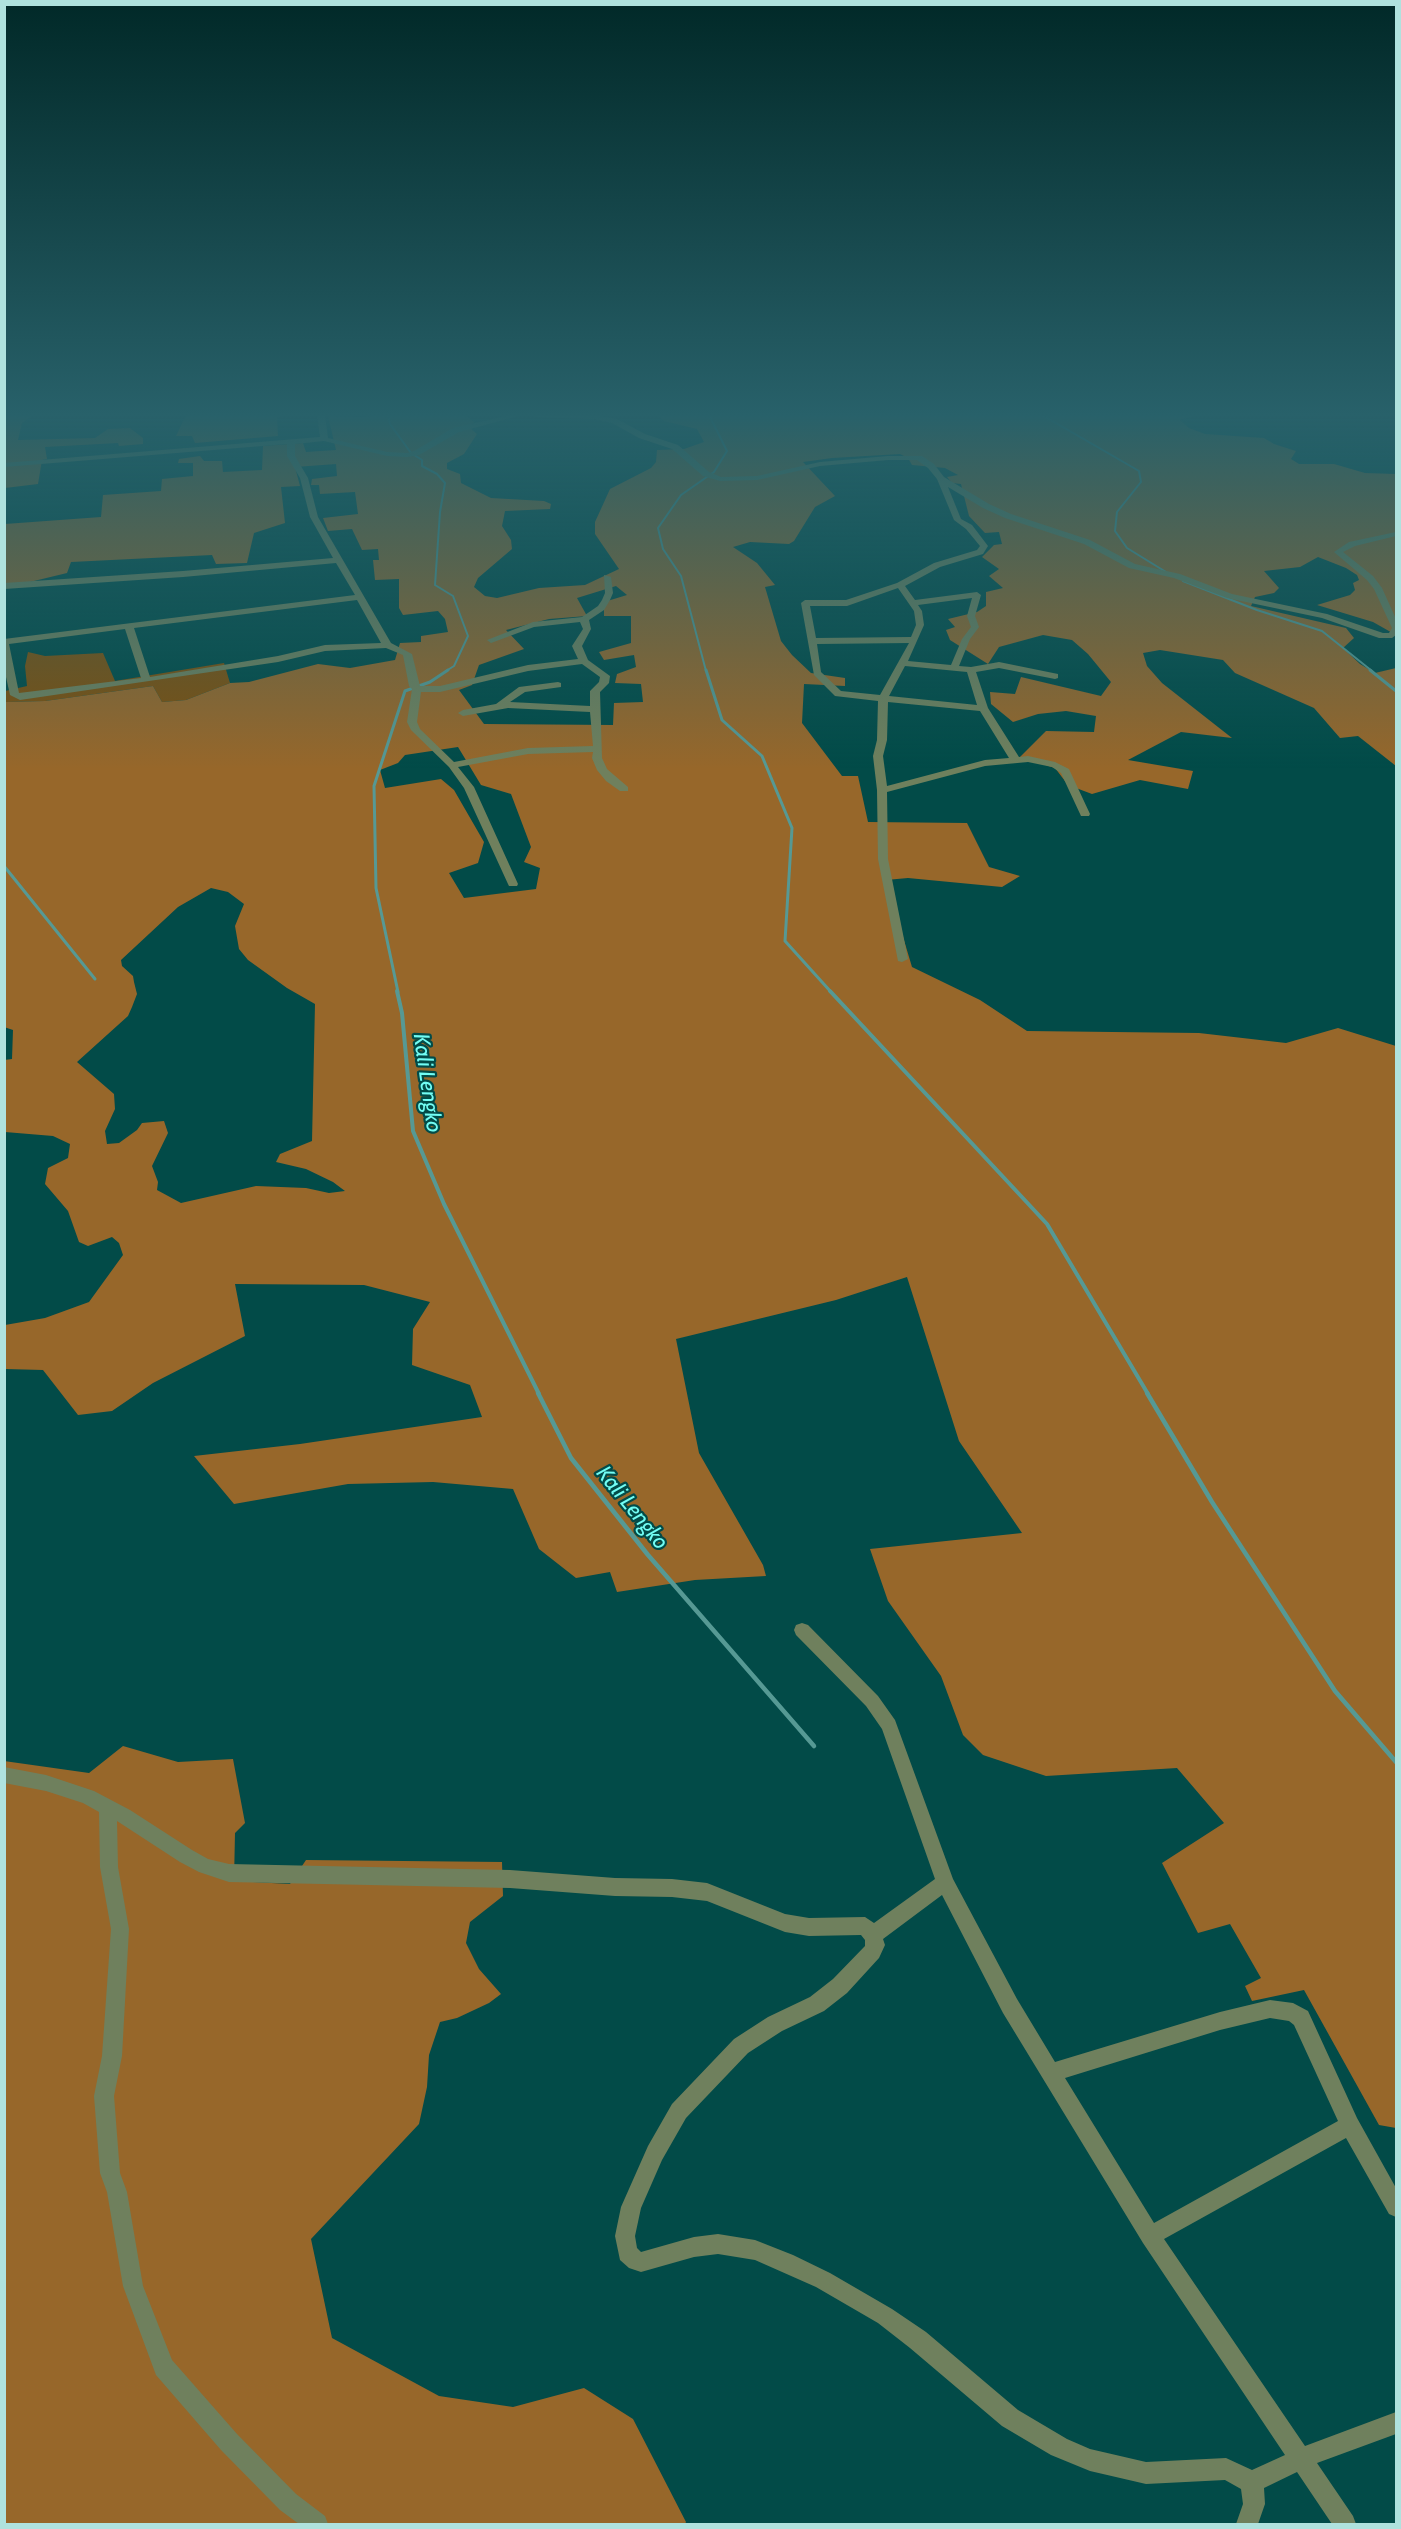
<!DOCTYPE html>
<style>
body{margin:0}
#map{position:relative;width:1401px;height:2529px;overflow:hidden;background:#024b48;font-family:Cabin,sans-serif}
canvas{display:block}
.frame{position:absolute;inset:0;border:6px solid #afe2de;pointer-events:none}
</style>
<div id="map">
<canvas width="1401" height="2529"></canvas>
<div class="frame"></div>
</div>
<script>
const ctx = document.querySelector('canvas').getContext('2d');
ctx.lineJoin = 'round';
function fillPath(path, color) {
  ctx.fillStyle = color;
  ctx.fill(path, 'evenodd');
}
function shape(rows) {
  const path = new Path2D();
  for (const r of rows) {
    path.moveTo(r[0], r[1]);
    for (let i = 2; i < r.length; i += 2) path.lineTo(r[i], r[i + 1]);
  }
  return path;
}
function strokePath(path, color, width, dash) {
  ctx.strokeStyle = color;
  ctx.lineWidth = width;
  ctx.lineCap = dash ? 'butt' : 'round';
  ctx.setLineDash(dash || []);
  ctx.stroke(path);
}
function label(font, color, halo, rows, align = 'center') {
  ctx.font = font + ' Cabin,sans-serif';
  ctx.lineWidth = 4.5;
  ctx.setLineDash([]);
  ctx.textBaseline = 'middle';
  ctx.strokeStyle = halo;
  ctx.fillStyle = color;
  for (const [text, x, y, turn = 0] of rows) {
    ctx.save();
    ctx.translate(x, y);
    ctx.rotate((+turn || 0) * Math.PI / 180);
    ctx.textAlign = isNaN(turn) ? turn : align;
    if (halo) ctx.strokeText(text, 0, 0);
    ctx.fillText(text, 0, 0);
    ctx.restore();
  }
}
fillPath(shape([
 [28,652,45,656,103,653,115,681,224,663,230,683,186,700,162,702,153,686,45,701,5,702,5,691,27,686,25,666]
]), '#7f500d');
fillPath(shape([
 [4,415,33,415,22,423,18,440,95,438,108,429,130,428,143,438,143,444,119,446,118,443,45,447,47,459,42,460,38,484,5,488],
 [186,415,290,415,277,417,278,436,195,443,192,436,176,436],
 [381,415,465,415,474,422,470,428,477,434,464,454,447,463,447,469,460,474,461,483,491,498,544,501,551,504,550,509,505,511,502,526,511,540,512,549,478,578,474,587,485,596,497,598,539,588,585,585,619,569,595,534,595,522,610,489,651,468,656,462,657,450,684,449,704,442,697,429,664,421,659,416,662,415,1197,415,1180,420,1189,428,1205,434,1264,438,1274,444,1296,451,1291,459,1299,464,1334,464,1365,473,1396,474,1396,635,1373,622,1317,605,1350,595,1355,590,1353,583,1359,580,1357,575,1346,568,1318,557,1300,567,1264,571,1279,588,1274,593,1255,597,1251,606,1346,628,1354,638,1343,648,1360,664,1375,673,1396,668,1396,766,1358,736,1340,738,1314,708,1235,673,1223,660,1160,650,1143,653,1147,666,1162,683,1232,738,1181,732,1128,760,1193,771,1188,789,1140,780,1092,794,1068,785,1055,768,1020,757,1046,731,1094,732,1096,716,1066,711,1038,714,1013,722,991,704,990,692,1015,694,1021,677,1101,696,1111,682,1088,654,1072,640,1043,635,999,647,988,664,950,640,946,630,955,627,948,619,977,612,986,606,986,592,1003,588,989,576,999,569,982,557,994,545,1002,544,999,532,985,533,969,516,961,484,952,483,947,477,958,475,945,468,912,465,908,458,900,454,832,458,803,462,835,496,815,507,794,541,789,544,750,542,733,547,757,563,775,585,765,587,781,641,792,655,811,673,845,678,845,686,804,684,802,723,842,776,858,776,868,822,967,823,989,867,1020,876,1002,887,908,878,886,880,912,967,980,1000,1027,1031,1199,1033,1286,1043,1338,1028,1396,1046,1396,2128,1379,2125,1304,1990,1252,2001,1245,1986,1261,1978,1230,1924,1198,1933,1162,1863,1224,1823,1177,1768,1046,1776,983,1755,963,1735,941,1676,888,1601,870,1549,1022,1533,959,1441,907,1277,836,1300,676,1339,699,1453,763,1565,766,1576,695,1580,617,1592,610,1572,576,1578,539,1549,513,1489,433,1482,348,1484,234,1504,194,1456,300,1444,482,1417,470,1385,412,1365,413,1329,430,1302,364,1285,235,1284,245,1336,153,1383,112,1411,78,1415,43,1370,5,1369,5,1325,45,1318,89,1302,123,1255,119,1243,112,1237,88,1246,79,1242,68,1211,45,1184,48,1168,68,1158,70,1144,53,1136,5,1132,4,1060,12,1059,13,1030,4,1027,5,702,45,701,153,686,162,702,186,700,230,683,249,682,318,664,350,668,395,660,400,643,421,642,421,636,448,632,445,619,438,611,403,615,399,608,399,579,375,580,373,560,379,560,378,549,362,550,352,529,328,531,323,518,358,514,355,492,320,494,319,485,311,485,312,479,337,476,336,464,295,467,300,486,281,487,285,523,254,533,247,563,216,564,212,555,71,562,67,573,5,588,5,524,101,517,103,495,161,491,162,479,193,476,193,463,178,463,179,459,200,456,204,461,222,461,223,472,262,470,263,446,303,443,306,452,336,450,328,416,361,417],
 [616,586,627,595,604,602,604,616,631,616,631,643,599,652,604,660,634,655,636,667,617,674,615,683,641,684,643,702,614,703,613,725,484,724,459,690,472,685,479,665,524,649,506,630,549,619,587,616,577,598],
 [458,747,481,785,511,794,531,847,524,862,540,868,536,889,464,898,449,873,478,863,484,842,454,790,441,779,385,788,380,770,398,763,405,755],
 [211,888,228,892,244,904,235,926,239,949,248,960,287,988,315,1004,312,1141,280,1154,276,1162,306,1169,333,1182,345,1191,329,1193,306,1188,256,1186,181,1203,157,1190,158,1182,152,1166,168,1133,164,1121,142,1123,137,1130,119,1143,107,1144,105,1131,115,1109,114,1094,77,1062,128,1016,132,1007,137,994,134,982,133,976,122,966,121,960,178,907],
 [123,1746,178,1762,233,1759,245,1823,235,1833,234,1881,290,1884,306,1860,502,1862,503,1896,470,1922,466,1943,479,1969,501,1994,489,2003,457,2018,440,2022,429,2055,427,2087,419,2124,311,2239,332,2338,439,2396,513,2407,584,2388,633,2419,686,2522,685,2524,5,2524,4,1761,89,1773]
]), '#97672a');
strokePath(shape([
 [388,415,390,424,411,453,422,460,422,466,437,474,445,483,440,512,435,585,453,596,468,636,454,666,446,671],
 [1042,415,1139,471,1141,482,1117,512,1115,531,1127,548,1166,572],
 [1183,581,1257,610,1322,631,1372,671],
 [706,671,681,576,663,549,658,528,681,495,714,472,727,451,709,415]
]), '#569994', 2);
strokePath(shape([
 [706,670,722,720,762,756,792,828,785,941,831,992],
 [1370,670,1396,691],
 [4,866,95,979],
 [398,992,376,888,374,786,405,691,430,682,448,670]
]), '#569994', 3);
strokePath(shape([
 [397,991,402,1013,413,1131,444,1204,539,1394],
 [830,991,1047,1224,1148,1394]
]), '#569994', 4);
strokePath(shape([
 [538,1393,571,1458,648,1555,814,1746],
 [1147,1393,1212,1502,1335,1691,1396,1762]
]), '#569994', 4.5);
fillPath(shape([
 [317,415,325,415,328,438,387,452,407,453,414,451,453,428,510,415,522,415,459,432,419,455,407,457,387,456,324,441,295,444,295,456,308,478,318,517,391,643,412,654,420,686,440,686,528,665,578,659,572,646,583,629,580,622,534,627,491,643,487,640,533,622,582,617,598,606,602,600,605,593,604,575,611,577,613,593,610,600,604,610,589,620,591,629,582,646,588,660,610,676,609,683,600,692,602,758,607,769,628,787,628,791,620,791,606,781,597,770,592,758,593,752,528,754,458,767,474,787,518,884,517,886,509,886,508,884,464,788,449,767,411,730,407,722,412,689,409,686,403,655,386,648,325,651,278,662,20,700,10,695,4,668,4,639,355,595,336,563,183,577,4,589,4,583,183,571,333,558,310,517,300,478,287,456,287,444,4,467,4,463,320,437,317,415],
 [357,600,381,643,325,645,278,656,150,677,134,628,357,600],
 [125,629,141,678,19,693,9,644,125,629],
 [582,664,600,677,599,682,590,691,590,706,510,702,525,692,561,687,561,683,558,682,519,687,496,704,463,710,458,713,463,716,508,708,590,712,593,746,528,748,454,762,420,729,417,722,421,692,440,692,528,671,582,664],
 [532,415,593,415,617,419,645,434,678,445,709,472,721,477,757,476,820,462,888,456,922,456,934,464,944,477,989,504,1011,514,1090,540,1135,564,1180,574,1232,594,1327,614,1383,633,1389,633,1392,628,1374,589,1367,580,1334,552,1349,542,1396,532,1396,536,1355,546,1343,552,1373,576,1382,588,1396,619,1396,635,1392,638,1379,638,1322,618,1227,598,1174,578,1129,568,1084,544,1005,518,983,508,948,487,961,519,972,525,988,546,983,554,940,567,905,586,915,600,977,592,981,595,975,616,979,627,970,639,959,666,971,667,999,662,1058,674,1058,678,1055,679,999,668,976,672,988,708,1019,757,1028,756,1055,762,1069,769,1090,814,1089,816,1081,816,1061,773,1052,767,1028,762,985,766,887,792,888,859,908,959,902,962,898,961,878,859,877,790,873,756,877,740,878,701,835,696,814,675,801,603,805,600,846,600,897,583,934,563,977,550,980,546,966,529,954,520,937,479,928,468,917,460,888,460,820,466,757,480,720,481,703,476,672,449,639,438,612,423,593,419,536,417,532,415],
 [898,588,914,611,916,625,911,637,816,638,810,606,847,606,898,588],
 [972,598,967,616,971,627,962,639,951,665,908,661,924,625,922,611,918,605,972,598],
 [909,643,880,695,841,691,821,672,817,644,909,643],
 [905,666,967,672,977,705,889,696,905,666],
 [888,702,980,711,1009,758,985,760,887,786,883,756,887,740,888,702],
 [802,1623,808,1625,878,1696,895,1720,953,1879,1017,1999,1055,2062,1220,2012,1270,2000,1293,2003,1308,2011,1357,2118,1396,2188,1396,2217,1389,2214,1346,2138,1164,2239,1305,2446,1396,2412,1396,2434,1317,2463,1353,2516,1356,2524,1332,2524,1297,2472,1264,2488,1265,2504,1258,2524,1236,2524,1243,2504,1241,2489,1225,2480,1146,2484,1090,2471,1051,2455,1002,2426,910,2348,878,2323,816,2287,755,2260,718,2254,694,2257,641,2272,629,2268,620,2260,615,2236,621,2207,648,2146,672,2104,734,2039,768,2017,810,1997,833,1979,865,1946,865,1940,861,1935,809,1936,785,1932,707,1901,672,1897,615,1896,510,1888,229,1882,199,1872,180,1862,117,1821,118,1867,129,1929,122,2056,114,2096,120,2173,127,2192,143,2286,172,2360,237,2434,296,2494,325,2516,328,2524,299,2524,280,2510,221,2450,156,2375,123,2286,107,2192,100,2173,94,2096,102,2056,111,1929,100,1867,99,1812,83,1803,46,1791,4,1783,4,1767,46,1775,94,1791,130,1810,192,1850,208,1859,229,1864,510,1870,615,1878,672,1879,707,1883,785,1914,809,1918,865,1917,874,1923,935,1879,882,1729,866,1706,796,1635,794,1630,796,1625,802,1623],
 [942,1895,1003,2013,1143,2243,1285,2455,1252,2470,1226,2458,1146,2462,1090,2449,1067,2439,1018,2410,926,2332,892,2309,830,2273,793,2255,755,2240,718,2234,694,2237,641,2252,637,2248,635,2236,641,2208,662,2160,686,2118,748,2053,782,2031,824,2011,847,1993,879,1958,885,1945,883,1939,942,1895],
 [1270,2018,1289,2021,1294,2025,1338,2121,1154,2223,1065,2078,1220,2030,1270,2018]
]), '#6f805d');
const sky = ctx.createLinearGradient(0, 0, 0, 769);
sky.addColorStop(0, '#012928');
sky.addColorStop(0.54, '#28616a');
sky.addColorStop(1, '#28616a00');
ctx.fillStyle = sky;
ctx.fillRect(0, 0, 1401, 769);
label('italic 22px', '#72fdf4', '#024b48', [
 ["Kali Lengko",427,1083,82],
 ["Kali Lengko",632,1508,51]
]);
</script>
